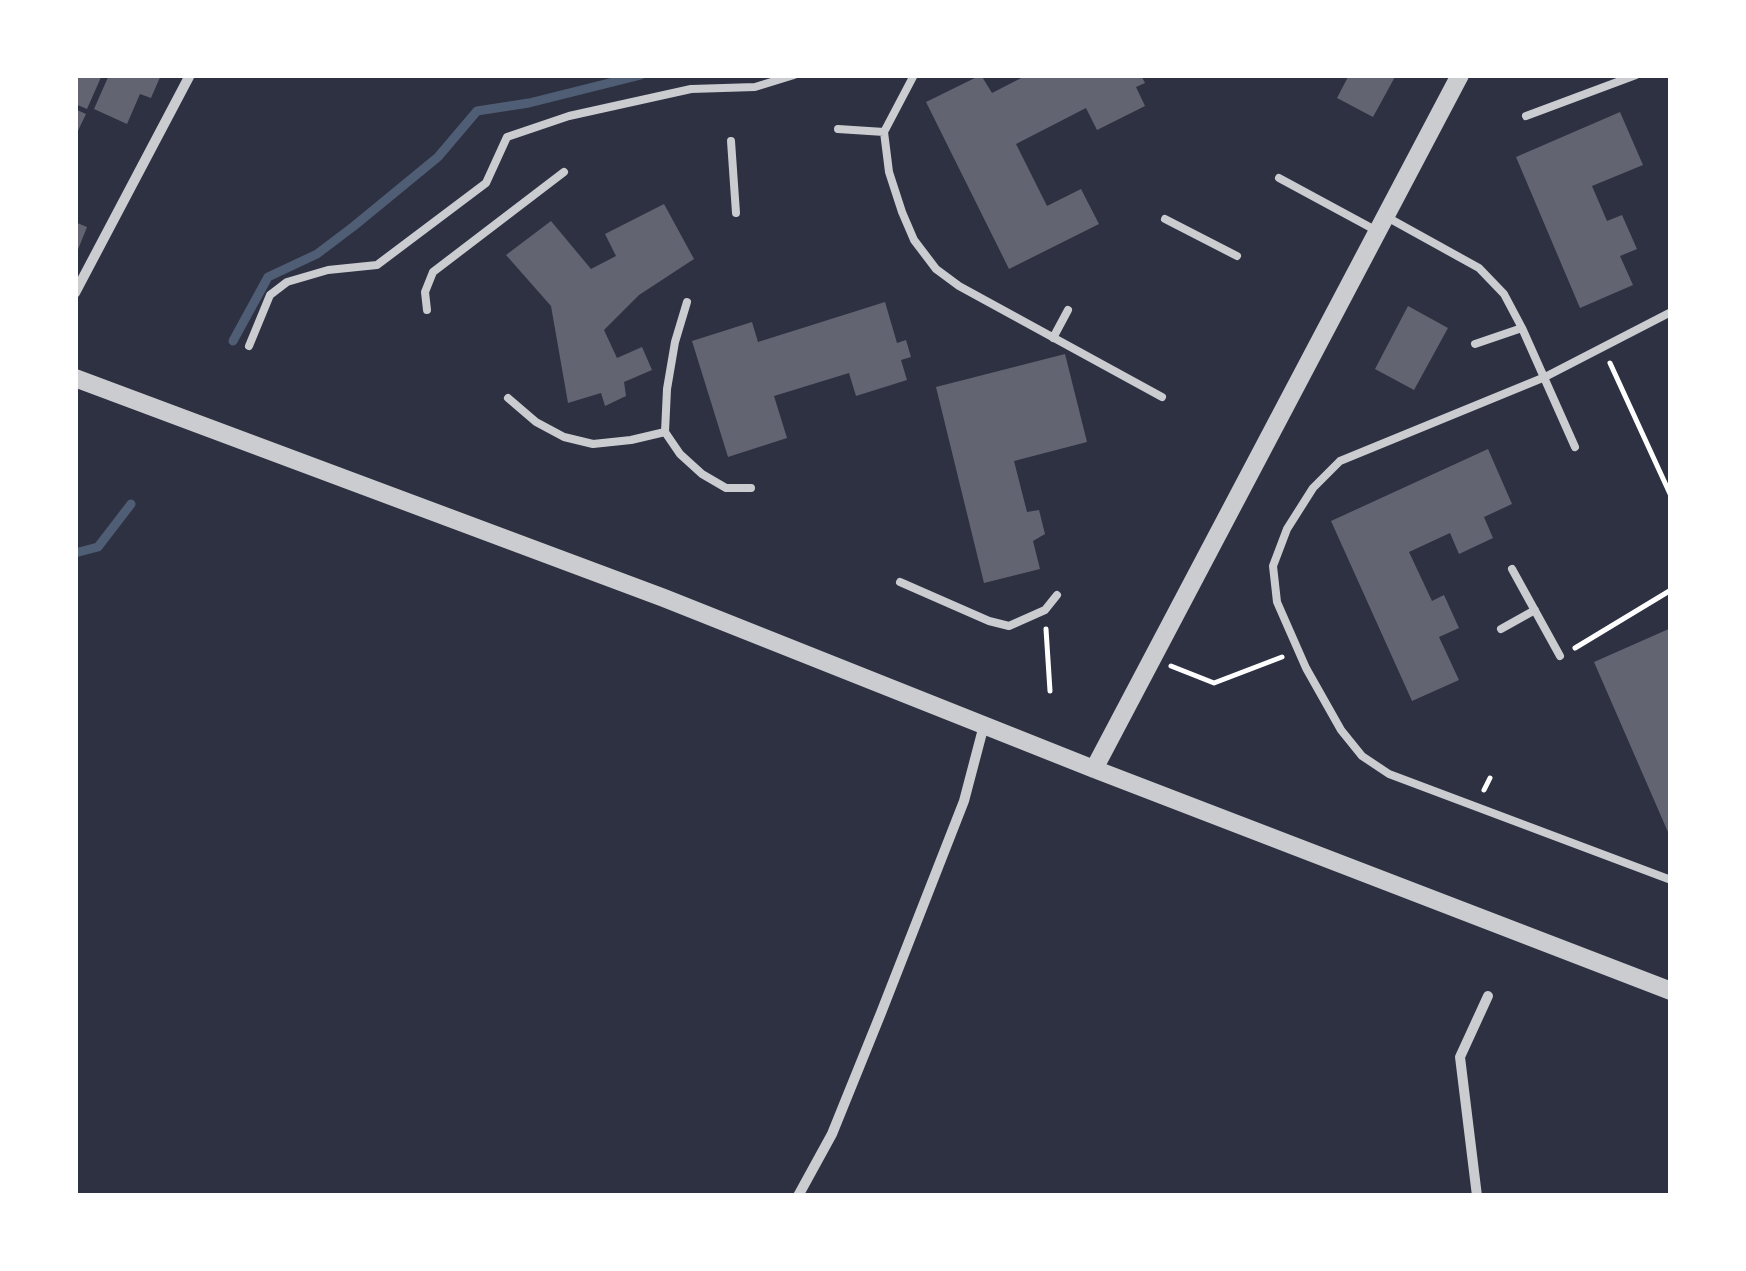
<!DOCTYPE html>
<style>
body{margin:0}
#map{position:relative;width:1746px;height:1271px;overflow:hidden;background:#2d3142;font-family:"Space Grotesk",sans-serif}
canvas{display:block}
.frame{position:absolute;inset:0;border:78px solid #fff;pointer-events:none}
</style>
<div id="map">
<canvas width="1746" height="1271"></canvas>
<div class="frame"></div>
</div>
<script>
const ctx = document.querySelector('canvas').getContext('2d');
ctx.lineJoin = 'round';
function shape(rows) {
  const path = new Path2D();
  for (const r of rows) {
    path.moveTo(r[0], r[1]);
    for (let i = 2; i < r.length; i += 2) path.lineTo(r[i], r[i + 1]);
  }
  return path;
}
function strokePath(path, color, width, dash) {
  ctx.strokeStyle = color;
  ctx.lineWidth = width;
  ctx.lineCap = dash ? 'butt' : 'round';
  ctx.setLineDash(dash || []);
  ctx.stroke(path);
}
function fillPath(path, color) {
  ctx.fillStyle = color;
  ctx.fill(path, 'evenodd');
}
strokePath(shape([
 [233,341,268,277,317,254,354,226,438,157,477,111,529,103,641,75],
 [75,553,98,547,131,504]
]), '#4f5d75', 9);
fillPath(shape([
 [75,75,102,75,87,109,75,104],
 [109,75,161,75,151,98,140,94,127,124,94,109],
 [981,75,992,93,1027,75,1141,75,1145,83,1136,87,1145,106,1097,130,1086,108,1016,144,1047,206,1081,189,1099,224,1009,269,926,102],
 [1349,75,1396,75,1373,117,1337,98],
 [75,109,86,114,75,137],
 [1620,112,1643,165,1592,186,1607,221,1622,215,1637,249,1620,256,1633,285,1580,308,1516,157],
 [664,204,694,259,639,295,604,330,617,358,642,347,652,370,624,382,626,396,605,406,601,393,568,403,551,306,506,255,551,221,591,269,616,256,605,234],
 [75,222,87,227,75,257],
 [885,302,897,343,906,340,911,357,901,360,907,380,856,396,849,373,774,396,787,438,728,457,692,341,752,322,758,342],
 [1408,306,1448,328,1414,390,1375,369],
 [1065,354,1087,442,1014,461,1027,512,1039,510,1045,534,1033,541,1040,569,984,583,936,387],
 [1488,449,1512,504,1484,517,1493,538,1459,554,1450,533,1409,552,1432,601,1444,595,1459,628,1439,637,1459,680,1412,701,1331,521],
 [1671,628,1671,690,1668,691,1671,698,1671,839,1594,662]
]), '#626471');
strokePath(shape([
 [1610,363,1671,496],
 [1046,629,1050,691],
 [1575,648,1671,590],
 [1171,666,1214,683,1282,657],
 [1484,790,1490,778]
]), '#fff', 5);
strokePath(shape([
 [914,75,884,132,889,172,902,212,914,240,936,269,959,286,1162,397],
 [1526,116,1636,75],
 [838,129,884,132],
 [731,141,736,213],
 [1279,178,1377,231],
 [1385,216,1479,268,1504,294,1522,328,1575,447],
 [1165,219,1237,256],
 [687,302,675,342,667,389,665,432,680,454,702,474,726,488,751,488],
 [427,310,425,292,433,272,564,172],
 [1671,312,1545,377,1340,461,1313,488,1287,529,1273,566,1277,602,1306,668,1341,730,1362,756,1389,774,1671,880],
 [1053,338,1068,310],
 [1475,344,1522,328],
 [249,346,270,295,287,282,328,270,377,265,486,183,507,137,569,116,691,89,755,87,794,75],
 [508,398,536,422,564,437,593,444,631,440,665,432],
 [1512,569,1560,656],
 [900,582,989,621,1009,626,1045,610,1057,595],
 [1501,629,1535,610]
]), '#caccd0', 8);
strokePath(shape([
 [75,293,190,75],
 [798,1196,832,1134,881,1013,964,801,984,725],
 [1477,1196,1460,1057,1488,996]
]), '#caccd0', 10);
strokePath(shape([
 [75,378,664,598,1094,769,1671,991],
 [1094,769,1460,75]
]), '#caccd0', 18);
</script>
